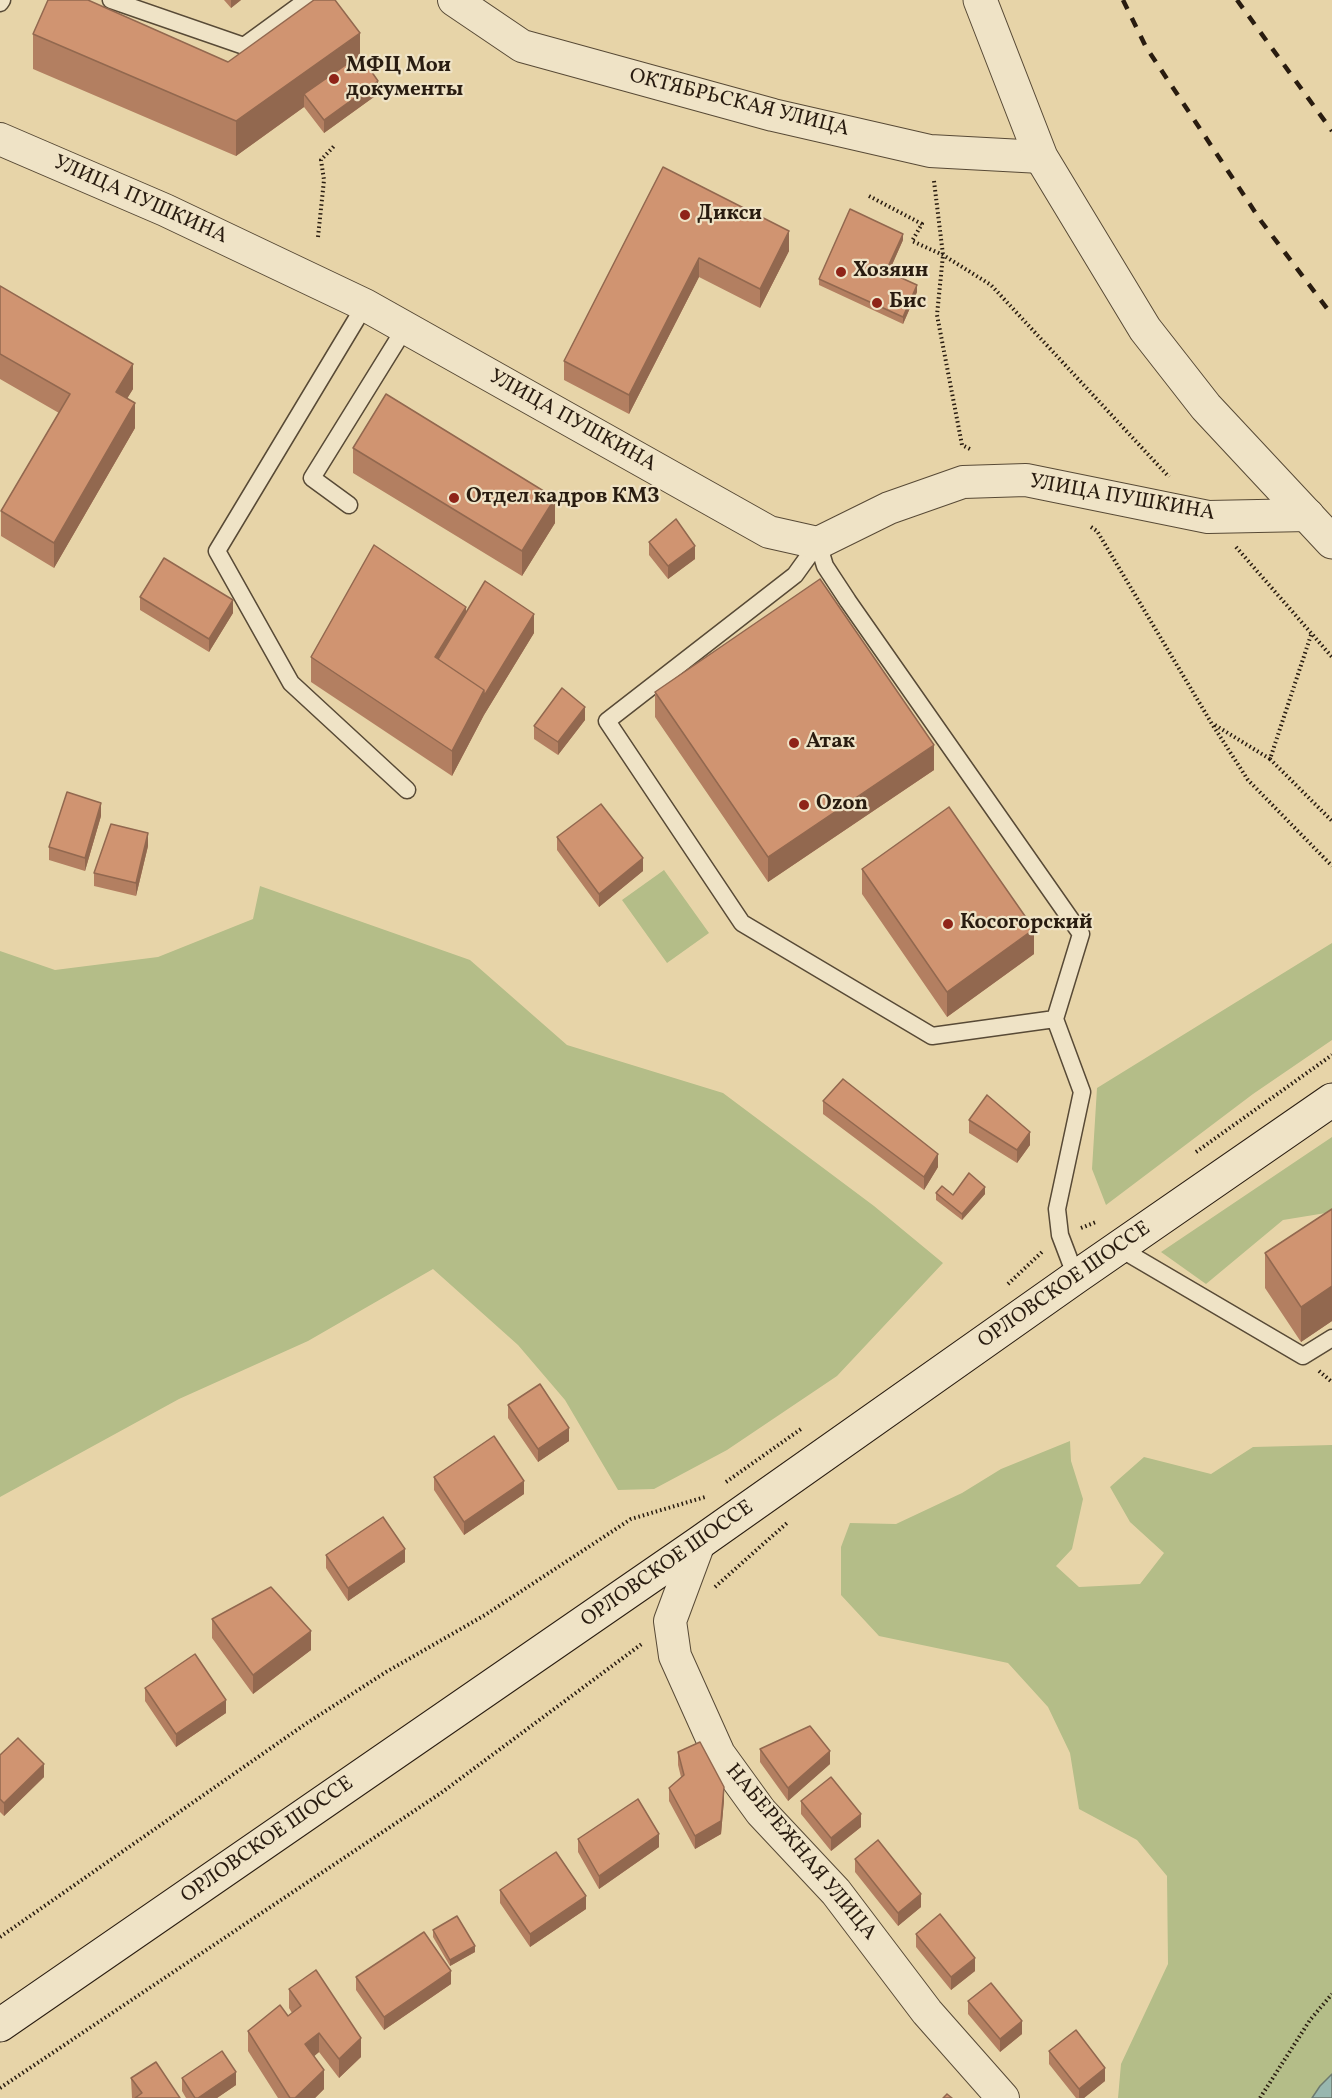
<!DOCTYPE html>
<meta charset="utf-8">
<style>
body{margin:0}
canvas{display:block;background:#e7d4a8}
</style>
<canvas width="1332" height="2098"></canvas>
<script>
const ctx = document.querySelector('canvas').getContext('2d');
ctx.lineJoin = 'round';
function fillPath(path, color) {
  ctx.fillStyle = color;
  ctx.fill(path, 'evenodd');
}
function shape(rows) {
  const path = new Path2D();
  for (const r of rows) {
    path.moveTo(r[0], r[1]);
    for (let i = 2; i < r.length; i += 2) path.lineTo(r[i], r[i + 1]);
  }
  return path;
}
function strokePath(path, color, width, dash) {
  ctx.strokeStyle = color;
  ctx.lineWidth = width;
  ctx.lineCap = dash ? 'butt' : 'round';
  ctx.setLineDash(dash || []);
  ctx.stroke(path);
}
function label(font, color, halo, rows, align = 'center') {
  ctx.font = font + ' Vollkorn,serif';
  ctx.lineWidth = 4.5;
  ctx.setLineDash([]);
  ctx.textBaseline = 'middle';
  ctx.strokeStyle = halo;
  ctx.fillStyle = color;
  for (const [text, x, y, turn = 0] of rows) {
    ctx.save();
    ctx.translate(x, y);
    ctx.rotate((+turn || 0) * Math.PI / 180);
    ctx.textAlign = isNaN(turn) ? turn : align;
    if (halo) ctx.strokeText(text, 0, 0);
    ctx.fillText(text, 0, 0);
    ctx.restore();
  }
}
fillPath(shape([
 [664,870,709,933,667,963,622,900],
 [260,886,470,960,567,1045,723,1093,874,1206,943,1263,837,1376,727,1450,654,1489,618,1490,565,1400,518,1345,433,1269,308,1341,179,1399,0,1497,0,951,55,970,158,957,253,919],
 [1332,943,1332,1040,1253,1094,1106,1205,1092,1169,1097,1088],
 [1332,1137,1332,1212,1283,1220,1206,1284,1161,1252],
 [1070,1441,1071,1461,1083,1499,1072,1549,1056,1566,1079,1587,1140,1584,1164,1553,1130,1522,1110,1487,1144,1457,1211,1474,1253,1447,1332,1445,1332,2080,1318,2098,1118,2098,1121,2064,1168,1964,1167,1876,1137,1840,1079,1809,1070,1753,1048,1707,1008,1663,879,1636,841,1595,841,1547,850,1523,896,1524,962,1493,1001,1469]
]), '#b4bd88');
const water = shape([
 [1332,2074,1332,2098,1312,2098,1320,2086,1332,2074]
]);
fillPath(water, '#98b7af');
strokePath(water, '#6c796f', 1.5);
const service = shape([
 [111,0,244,46,307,0],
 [0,3,2,0],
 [365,305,217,551,291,683,407,790],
 [349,505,312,478,405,328],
 [1055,1019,932,1036,742,923,607,721,795,575,818,543,825,566,848,601,1081,934,1055,1019,1082,1092,1057,1209,1060,1235,1076,1277],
 [1119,1248,1303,1356,1332,1338]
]);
const minor = shape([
 [454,0,522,46,773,115,930,151,1041,157],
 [0,139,165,210,365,305,769,532,818,543,889,508,963,482,1026,480,1208,517,1308,515],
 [699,1543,670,1621,675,1656,719,1754,761,1812,836,1892,927,2012,1003,2098]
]);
const tertiary = shape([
 [980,0,1041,157,1145,329,1206,407,1332,542]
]);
const secondary = shape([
 [0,2025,699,1543,1076,1277,1332,1100]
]);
strokePath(service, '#584a36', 19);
strokePath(minor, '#584a36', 34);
strokePath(tertiary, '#584a36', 35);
strokePath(secondary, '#291c10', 35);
strokePath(shape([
 [934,181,943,255,937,315,962,445,972,450],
 [869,196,922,224,912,241,943,255,991,285,1169,477],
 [318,237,324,180,321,160,335,145],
 [1091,527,1097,531,1212,724,1248,780,1332,866],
 [1236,547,1332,657],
 [1311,635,1270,759,1332,821],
 [1215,725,1270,759],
 [1196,1152,1332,1055],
 [1081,1228,1096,1222],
 [1008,1284,1042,1252],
 [1319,1371,1332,1382],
 [726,1482,801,1429],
 [715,1587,788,1522],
 [0,1937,304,1725,386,1672,485,1615,631,1519,705,1497],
 [0,2088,441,1793,643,1643],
 [1260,2098,1310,2020,1332,1994]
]), '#291c10', 4, [1.5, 3]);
strokePath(service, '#efe3c6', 16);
strokePath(minor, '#efe3c6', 32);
strokePath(tertiary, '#efe3c6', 33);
strokePath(secondary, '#efe3c6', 33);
strokePath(shape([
 [1123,0,1146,47,1261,221,1332,315],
 [1237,0,1332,131]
]), '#291c10', 4.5, [10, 10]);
fillPath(shape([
 [224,0,241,0,231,8],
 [33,34,228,62,360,55,378,94,324,133,304,107,236,156,33,69],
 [663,167,789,251,760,308,699,277,629,414,564,380,564,361],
 [903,240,889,272,917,292,903,324,819,285,819,279],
 [0,286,133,389,127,398,135,428,54,568,1,536,1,511,59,413,0,379],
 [353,448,555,523,522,576,353,473],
 [649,542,695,559,668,579,649,555],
 [140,597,233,613,209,652,140,610],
 [466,613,534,633,484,715,452,776,311,682,311,657],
 [655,692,934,770,768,882,655,717],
 [585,720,558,755,534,739,534,726],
 [101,816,85,871,49,860,49,847],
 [557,837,643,871,599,907,557,850],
 [148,846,136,896,94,886,94,873],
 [862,869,1034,954,947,1017,862,894],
 [823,1101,938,1167,924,1190,823,1114],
 [969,1120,1030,1145,1017,1163,969,1133],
 [936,1193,953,1195,985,1194,962,1220,936,1200],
 [1332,1209,1332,1321,1301,1342,1265,1288,1265,1253],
 [508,1405,569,1441,538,1462,508,1418],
 [434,1477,524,1494,464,1535,434,1490],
 [326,1555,405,1562,348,1601,326,1568],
 [212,1619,311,1650,253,1694,212,1638],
 [145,1688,226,1713,176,1747,145,1701],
 [760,1749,830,1764,788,1801,760,1762],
 [678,1752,724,1800,721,1834,695,1849,669,1801,669,1788,681,1777,678,1765],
 [0,1755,44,1777,4,1816,0,1812],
 [801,1801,861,1827,831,1851,801,1814],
 [578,1839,659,1847,599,1889,578,1852],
 [855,1859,921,1907,898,1926,855,1872],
 [500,1890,586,1909,530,1947,500,1903],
 [433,1930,475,1952,450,1966,433,1937],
 [916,1934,975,1971,951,1990,916,1947],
 [356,1977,451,1984,384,2030,356,1990],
 [289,1989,361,2057,339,2078,319,2052,314,2056,324,2089,315,2098,278,2098,248,2051,248,2031,288,2016,292,2013,289,2008],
 [968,2001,1022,2034,1000,2052,968,2014],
 [1049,2051,1105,2081,1084,2098,1076,2098,1049,2064],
 [131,2078,180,2098,132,2098],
 [182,2078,236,2085,217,2098,186,2098,182,2091]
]), '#b37f61');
fillPath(shape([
 [231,0,241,0,231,8],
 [360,33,360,68,304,94,304,107,236,156,236,121],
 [378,81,378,94,324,133,324,120],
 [789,231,789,251,760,308,760,289],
 [903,234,903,240,886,278,886,271],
 [699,258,699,277,629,414,629,395],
 [917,285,917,292,903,324,903,317],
 [133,364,133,389,116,417,116,392],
 [135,403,135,428,54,568,54,543],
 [555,498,555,523,522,576,522,551],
 [695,546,695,559,668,579,668,566],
 [233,600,233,613,209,652,209,639],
 [466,607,466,632,443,668,435,657],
 [534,614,534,633,484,715,452,776,452,751,484,690],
 [585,707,585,720,558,755,558,742],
 [934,745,934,770,768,882,768,857],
 [101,803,101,816,85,871,85,858],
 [148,833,148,846,136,896,136,883],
 [643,858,643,871,599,907,599,894],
 [1034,929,1034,954,947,1017,947,992],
 [1030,1132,1030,1145,1017,1163,1017,1150],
 [938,1154,938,1167,924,1190,924,1177],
 [985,1187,985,1194,962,1220,962,1214],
 [1332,1286,1332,1321,1301,1342,1301,1307],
 [569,1428,569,1441,538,1462,538,1449],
 [524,1481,524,1494,464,1535,464,1522],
 [405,1549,405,1562,348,1601,348,1588],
 [311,1631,311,1650,253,1694,253,1675],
 [226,1700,226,1713,176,1747,176,1734],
 [830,1751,830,1764,788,1801,788,1788],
 [44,1764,44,1777,4,1816,4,1803],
 [724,1787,724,1800,721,1834,695,1849,695,1836],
 [861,1814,861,1827,831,1851,831,1838],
 [659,1834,659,1847,599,1889,599,1876],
 [921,1894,921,1907,898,1926,898,1913],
 [586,1896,586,1909,530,1947,530,1934],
 [475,1946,475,1952,450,1966,450,1960],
 [975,1958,975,1971,951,1990,951,1977],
 [451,1971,451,1984,384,2030,384,2017],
 [1022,2021,1022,2034,1000,2052,1000,2039],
 [319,2033,319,2052,305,2064,305,2044],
 [361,2038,361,2057,339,2078,339,2059],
 [1105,2068,1105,2081,1084,2098,1079,2098,1079,2089],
 [324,2070,324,2089,315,2098,295,2098],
 [236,2072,236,2085,217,2098,198,2098]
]), '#92684f');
const building = shape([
 [48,0,88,0,228,62,314,0,335,0,360,33,236,121,33,34,48,0],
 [360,55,378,81,324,120,304,94,360,55],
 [663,167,789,231,760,289,699,258,629,395,564,361,663,167],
 [850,209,903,234,886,271,917,285,903,317,819,279,850,209],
 [0,286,133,364,116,392,135,403,54,543,1,511,70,394,0,354,0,286],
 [386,394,555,498,522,551,353,448,386,394],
 [676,519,695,546,668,566,649,542,676,519],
 [374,545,466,607,435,657,484,690,452,751,311,657,374,545],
 [164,558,233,600,209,639,140,597,164,558],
 [820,579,934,745,768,857,655,692,820,579],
 [485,581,534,614,484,696,484,690,438,659,485,581],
 [562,688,585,707,558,742,534,726,562,688],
 [67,792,101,803,85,858,49,847,67,792],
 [601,804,643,858,599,894,557,837,601,804],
 [949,807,1034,929,947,992,862,869,949,807],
 [111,824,148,833,136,883,94,873,111,824],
 [843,1079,938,1154,924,1177,823,1101,843,1079],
 [987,1095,1030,1132,1017,1150,969,1120,987,1095],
 [969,1173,985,1187,962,1214,936,1193,942,1186,953,1195,969,1173],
 [1332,1209,1332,1286,1301,1307,1265,1253,1332,1209],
 [540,1384,569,1428,538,1449,508,1405,540,1384],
 [494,1436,524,1481,464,1522,434,1477,494,1436],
 [383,1517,405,1549,348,1588,326,1555,383,1517],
 [271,1587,311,1631,253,1675,212,1619,271,1587],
 [195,1654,226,1700,176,1734,145,1688,195,1654],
 [810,1726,830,1751,788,1788,760,1749,810,1726],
 [18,1738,44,1764,4,1803,0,1799,0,1755,18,1738],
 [700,1742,724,1787,721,1821,695,1836,669,1788,684,1775,678,1752,700,1742],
 [831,1777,861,1814,831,1838,801,1801,831,1777],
 [638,1799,659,1834,599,1876,578,1839,638,1799],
 [878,1840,921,1894,898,1913,855,1859,878,1840],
 [556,1852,586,1896,530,1934,500,1890,556,1852],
 [940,1914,975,1958,951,1977,916,1934,940,1914],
 [457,1916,475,1946,450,1960,433,1930,457,1916],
 [424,1932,451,1971,384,2017,356,1977,424,1932],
 [316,1970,361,2038,339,2059,319,2033,305,2044,324,2070,295,2098,290,2098,248,2031,280,2005,288,2016,301,2006,289,1989,316,1970],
 [991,1983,1022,2021,1000,2039,968,2001,991,1983],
 [1076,2030,1105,2068,1079,2089,1049,2051,1076,2030],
 [222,2051,236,2072,198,2098,195,2098,182,2078,222,2051],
 [156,2062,180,2098,135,2098,142,2093,131,2078,156,2062],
 [947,2094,952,2098,943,2098,947,2094]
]);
fillPath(building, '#d09471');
strokePath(building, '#92684f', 1.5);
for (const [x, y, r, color] of [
 [334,79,6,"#8f2418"],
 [685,215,6,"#8f2418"],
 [841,272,6,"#8f2418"],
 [877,303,6,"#8f2418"],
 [454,498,6,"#8f2418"],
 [794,743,6,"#8f2418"],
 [804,805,6,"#8f2418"],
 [948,924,6,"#8f2418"]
]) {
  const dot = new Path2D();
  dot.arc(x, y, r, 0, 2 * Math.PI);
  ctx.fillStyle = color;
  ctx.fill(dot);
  strokePath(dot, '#efe3c6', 2);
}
label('bold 21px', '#291c10', '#efe3c6', [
 ["МФЦ Мои",346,67],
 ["документы",346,91],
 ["Дикси",697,215],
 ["Хозяин",853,272],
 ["Бис",889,303],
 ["Отдел кадров КМЗ",466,498],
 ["Атак",806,743],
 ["Ozon",816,805],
 ["Косогорский",960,924]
], 'left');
label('21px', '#291c10', '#efe3c6', [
 ["ОКТЯБРЬСКАЯ УЛИЦА",739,104,14],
 ["УЛИЦА ПУШКИНА",140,201,24],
 ["УЛИЦА ПУШКИНА",572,422,29],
 ["УЛИЦА ПУШКИНА",1122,499,10],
 ["ОРЛОВСКОЕ ШОССЕ",1065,1286,-35],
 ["ОРЛОВСКОЕ ШОССЕ",668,1565,-35],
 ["ОРЛОВСКОЕ ШОССЕ",268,1841,-35],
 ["НАБЕРЕЖНАЯ УЛИЦА",800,1853,50]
]);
</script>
